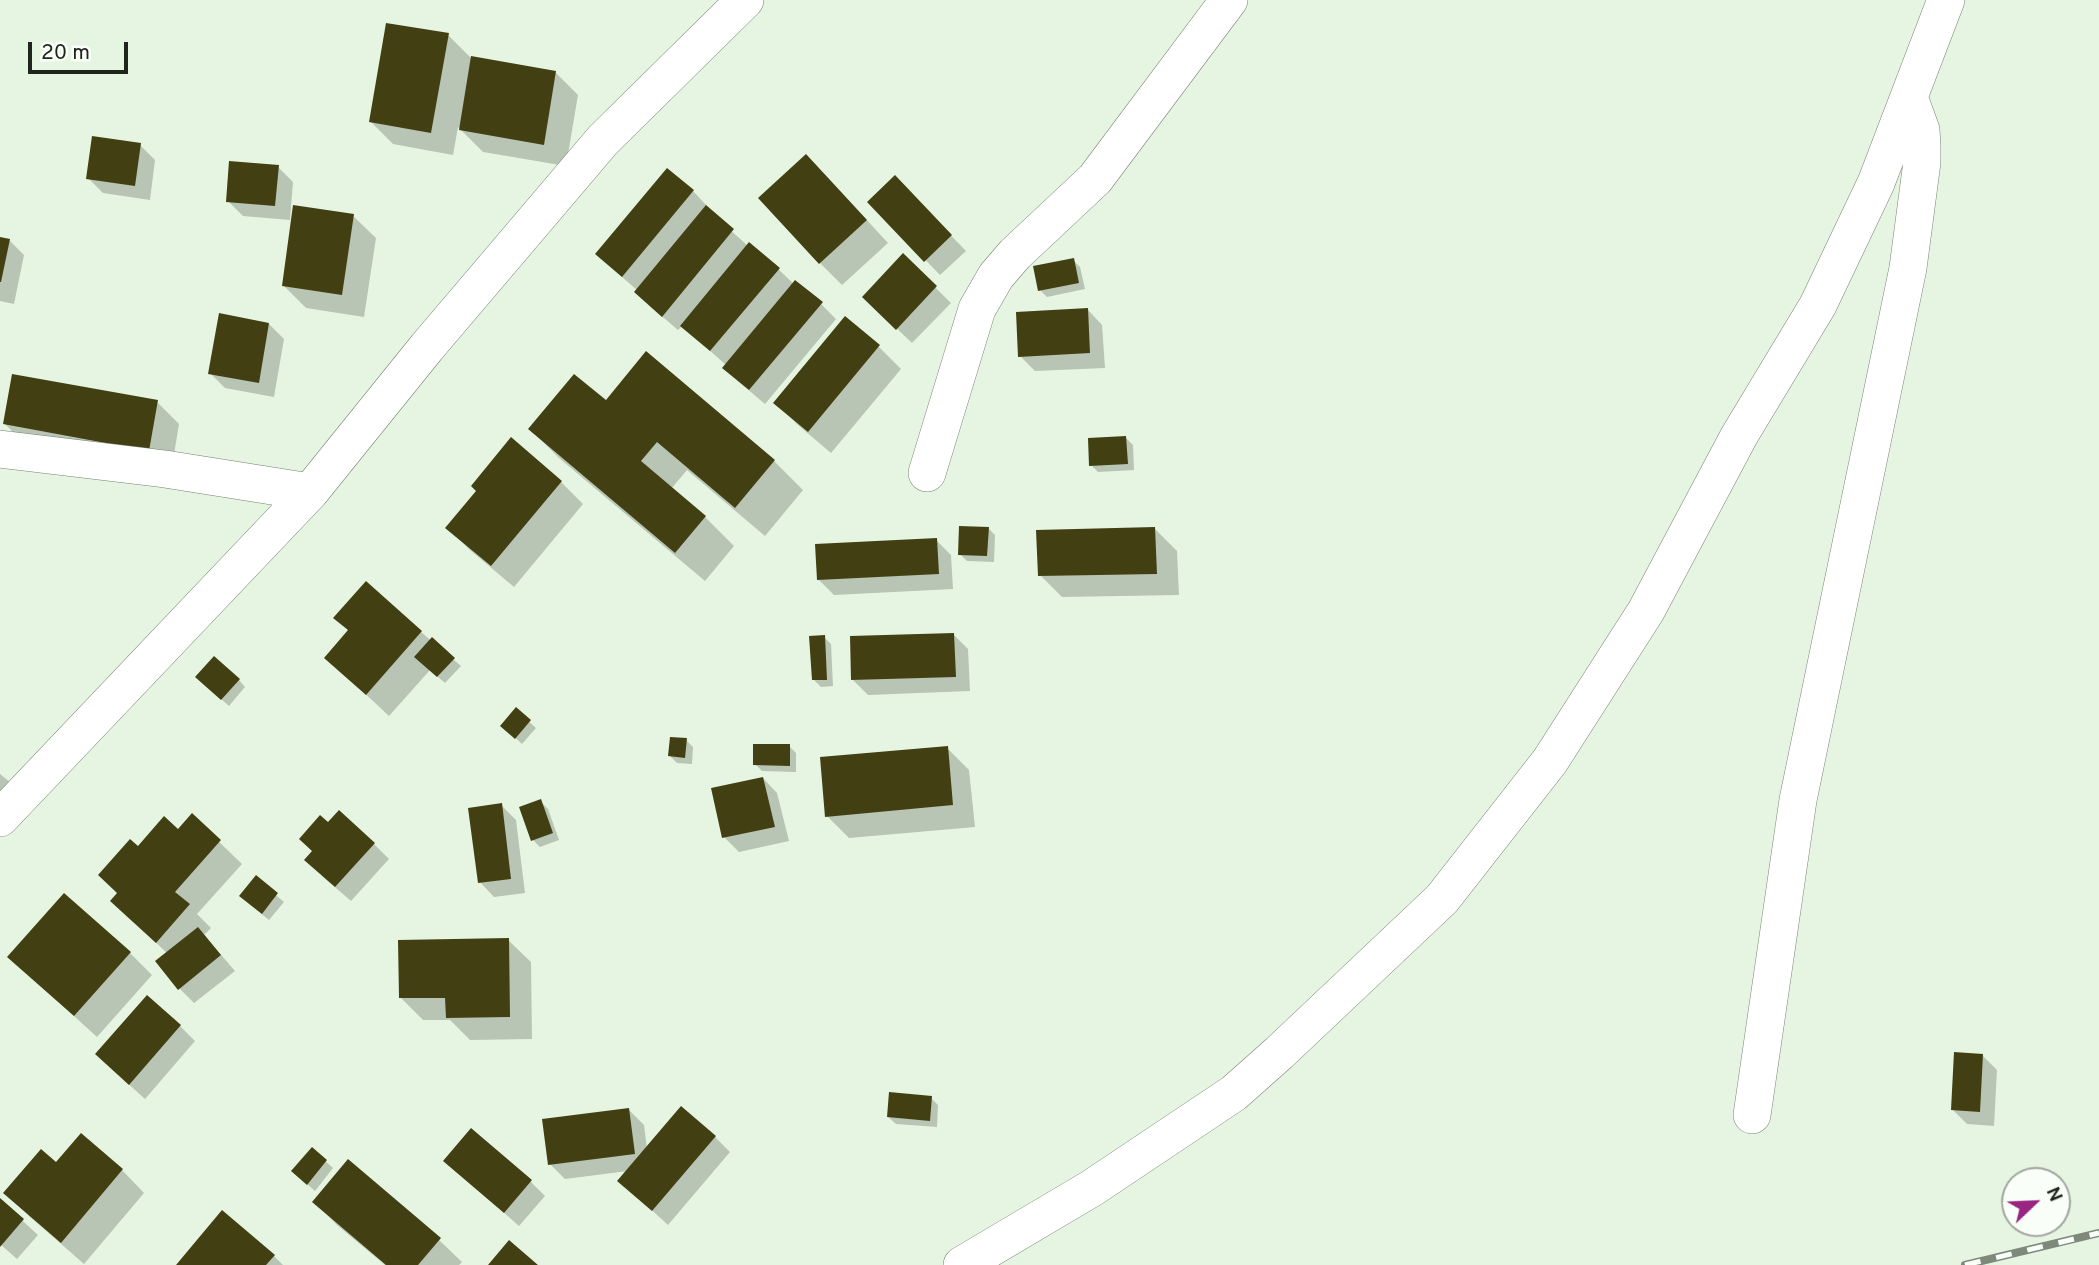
<!DOCTYPE html>
<style>
body{margin:0}
#map{position:relative;width:2099px;height:1265px;overflow:hidden;background:#e6f5e2;font-family:Overpass,sans-serif}
canvas{display:block}
.north{position:absolute;left:2001px;top:1167px;width:70px;height:70px;box-sizing:border-box;background:#f9fff8;border:2px solid #a2a7a0;border-radius:50%;rotate:67deg;font-size:19px;font-weight:700;line-height:28px;text-align:center;color:#1f241d}
.north::after{content:'';display:block;margin:auto;width:24px;height:32px;background:#982582;clip-path:polygon(50% 0,100% 100%,50% 72%,0 100%)}
.scale{position:absolute;left:28px;top:42px;width:100px;height:32px;box-sizing:border-box;border:4px solid #1f241d;border-top:0;padding-left:9px;font-size:21px;line-height:24px;white-space:nowrap;color:#1f241d;-webkit-text-stroke:5px #f9fff8;paint-order:stroke}
</style>
<div id="map">
<canvas width="2099" height="1265"></canvas>
<div class="north">N</div>
<div class="scale">20 m</div>
</div>
<script>
const ctx = document.querySelector('canvas').getContext('2d');
ctx.lineJoin = 'round';
function fillPath(path, color) {
  ctx.fillStyle = color;
  ctx.fill(path, 'evenodd');
}
function shape(rows) {
  const path = new Path2D();
  for (const r of rows) {
    path.moveTo(r[0], r[1]);
    for (let i = 2; i < r.length; i += 2) path.lineTo(r[i], r[i + 1]);
  }
  return path;
}
function strokePath(path, color, width, dash) {
  ctx.strokeStyle = color;
  ctx.lineWidth = width;
  ctx.lineCap = dash ? 'butt' : 'round';
  ctx.setLineDash(dash || []);
  ctx.stroke(path);
}
fillPath(shape([
 [448,35,471,58,555,72,578,95,566,166,483,152,458,127,453,155,393,144,371,122],
 [140,145,155,160,150,200,103,193,88,178],
 [278,167,293,182,290,220,243,216,228,201],
 [828,178,888,243,842,285,820,263],
 [895,178,966,251,940,275,869,202],
 [693,191,707,206,706,208,748,246,778,269,794,284,821,304,836,319,765,404,739,382,724,368,726,365,682,326,678,330,651,307,638,291,613,269],
 [353,216,376,238,364,317,306,308,283,285],
 [0,239,9,240,24,255,14,304,0,301],
 [903,256,951,303,912,343,864,297],
 [1073,260,1080,267,1085,289,1047,297,1040,290],
 [1088,310,1102,325,1105,368,1035,371,1020,356],
 [269,324,284,339,274,397,225,388,210,373],
 [879,347,901,369,831,453,798,425,776,403],
 [646,354,774,461,803,490,765,536,687,470,671,489,705,517,734,546,705,581,559,458,530,429,606,402],
 [157,402,179,424,171,473,27,446,5,424],
 [1126,438,1133,445,1134,470,1098,472,1091,465],
 [561,482,583,504,514,587,470,550,448,528],
 [988,528,995,535,994,562,967,561,960,554],
 [1155,529,1177,551,1179,595,1062,597,1040,575],
 [936,540,951,555,953,589,834,595,819,580],
 [421,632,461,666,445,683,430,670,389,716,326,657],
 [953,634,968,649,970,691,868,695,853,680],
 [824,637,831,644,833,686,821,687,813,679],
 [239,680,245,687,229,706,204,684],
 [516,710,536,728,522,744,502,725],
 [686,740,693,747,692,764,677,763,670,756],
 [789,746,796,753,796,772,762,771,755,764],
 [947,748,969,770,975,827,849,838,827,816],
 [0,774,16,787,0,800],
 [763,778,777,793,789,841,739,852,724,837],
 [540,801,548,809,559,840,540,847,533,840],
 [501,805,516,820,525,893,494,897,480,882],
 [192,816,242,864,197,914,211,928,204,935,235,971,194,1003,180,989,168,954,112,901,119,894,138,848,179,831],
 [328,824,374,844,389,859,351,901,321,875],
 [256,878,284,902,269,920,248,903],
 [508,940,531,962,532,1039,470,1040,450,1020,423,1020,401,998],
 [130,953,152,975,97,1037,9,957],
 [180,1026,195,1041,145,1099,112,1069],
 [1982,1055,1997,1070,1994,1126,1967,1124,1952,1109],
 [931,1098,938,1105,937,1127,896,1124,888,1117],
 [629,1110,644,1125,647,1149,715,1137,730,1152,668,1225,620,1181,628,1171,565,1179,550,1164],
 [81,1136,122,1170,144,1193,84,1264,28,1215,6,1193,57,1165],
 [312,1149,333,1168,315,1191,300,1178],
 [446,1161,530,1181,545,1196,519,1226],
 [0,1200,38,1235,17,1259,0,1244],
 [315,1202,439,1240,462,1262,459,1265,385,1265,337,1225],
 [274,1256,283,1265,178,1265]
]), '#0003');
fillPath(shape([
 [386,23,449,33,431,133,369,122],
 [471,56,556,71,544,145,459,130],
 [92,136,141,143,135,186,86,179],
 [806,154,867,220,819,264,758,198],
 [229,161,279,165,275,206,226,202],
 [667,168,694,190,622,277,595,254],
 [895,175,952,235,924,262,867,202],
 [293,205,354,214,342,295,282,286],
 [706,205,734,229,662,317,634,292],
 [0,237,10,239,1,282,0,282],
 [749,242,780,268,710,351,680,326],
 [903,253,937,286,896,330,862,297],
 [1074,258,1079,283,1038,291,1033,266],
 [795,280,823,302,749,390,722,368],
 [1088,308,1090,353,1018,357,1016,312],
 [219,313,269,323,259,383,208,374],
 [845,316,880,345,808,432,773,403],
 [646,351,775,460,735,508,657,442,641,461,706,516,675,553,528,429,574,374,606,400],
 [12,374,158,400,149,451,3,424],
 [1126,436,1128,464,1089,466,1088,438],
 [511,437,562,481,491,566,445,528,476,491,471,486],
 [959,526,989,527,987,556,958,555],
 [1155,527,1157,574,1038,576,1036,530],
 [937,538,939,574,817,580,815,544],
 [366,581,422,631,366,695,324,658,348,630,333,618],
 [954,633,956,677,851,680,850,636],
 [825,635,827,680,812,680,809,636],
 [432,637,455,658,437,677,414,657],
 [214,656,240,679,221,700,195,677],
 [516,707,531,720,515,739,500,726],
 [670,737,687,738,685,758,668,756],
 [753,744,790,744,790,766,753,765],
 [948,746,953,805,825,817,820,757],
 [763,777,775,827,722,838,711,788],
 [541,799,553,833,531,841,519,807],
 [502,803,511,879,478,883,468,808],
 [339,810,375,843,335,887,304,860,312,851,299,839,320,815,328,822],
 [192,813,221,840,175,892,190,904,156,943,110,901,117,893,98,875,130,839,138,846,164,816,178,829],
 [256,875,278,893,262,914,239,896],
 [64,893,131,952,74,1016,7,957],
 [198,927,221,955,178,990,155,961],
 [509,938,510,1017,446,1018,445,998,399,998,398,940],
 [147,995,181,1025,129,1085,95,1054],
 [1954,1052,1983,1054,1980,1112,1951,1110],
 [889,1092,932,1096,930,1121,887,1117],
 [681,1106,716,1136,652,1211,617,1181],
 [629,1108,635,1154,548,1165,542,1119],
 [471,1128,532,1180,504,1213,443,1161],
 [81,1133,123,1169,61,1243,3,1193,41,1149,56,1162],
 [312,1147,327,1160,307,1185,291,1171],
 [348,1159,441,1238,418,1265,386,1265,312,1202],
 [0,1198,24,1219,0,1247],
 [222,1210,275,1255,266,1265,176,1265],
 [509,1240,538,1265,488,1265]
]), '#424012');
const minor = shape([
 [0,449,165,469,310,492],
 [927,473,977,309,996,276,1015,254,1095,179,1229,0],
 [0,818,310,492,427,347,603,140,745,0],
 [1752,1115,1798,800,1908,268,1922,162,1922,145,1921,130,1909,97],
 [962,1265,1092,1188,1234,1093,1279,1053,1442,899,1550,761,1646,611,1739,436,1818,305,1876,183,1946,0]
]);
strokePath(minor, '#758271', 38);
strokePath(minor, '#fff', 37);
const rail = shape([
 [1965,1265,2099,1233]
]);
strokePath(rail, '#7e887b', 8);
strokePath(rail, '#f9fff8', 5, [16]);
</script>
